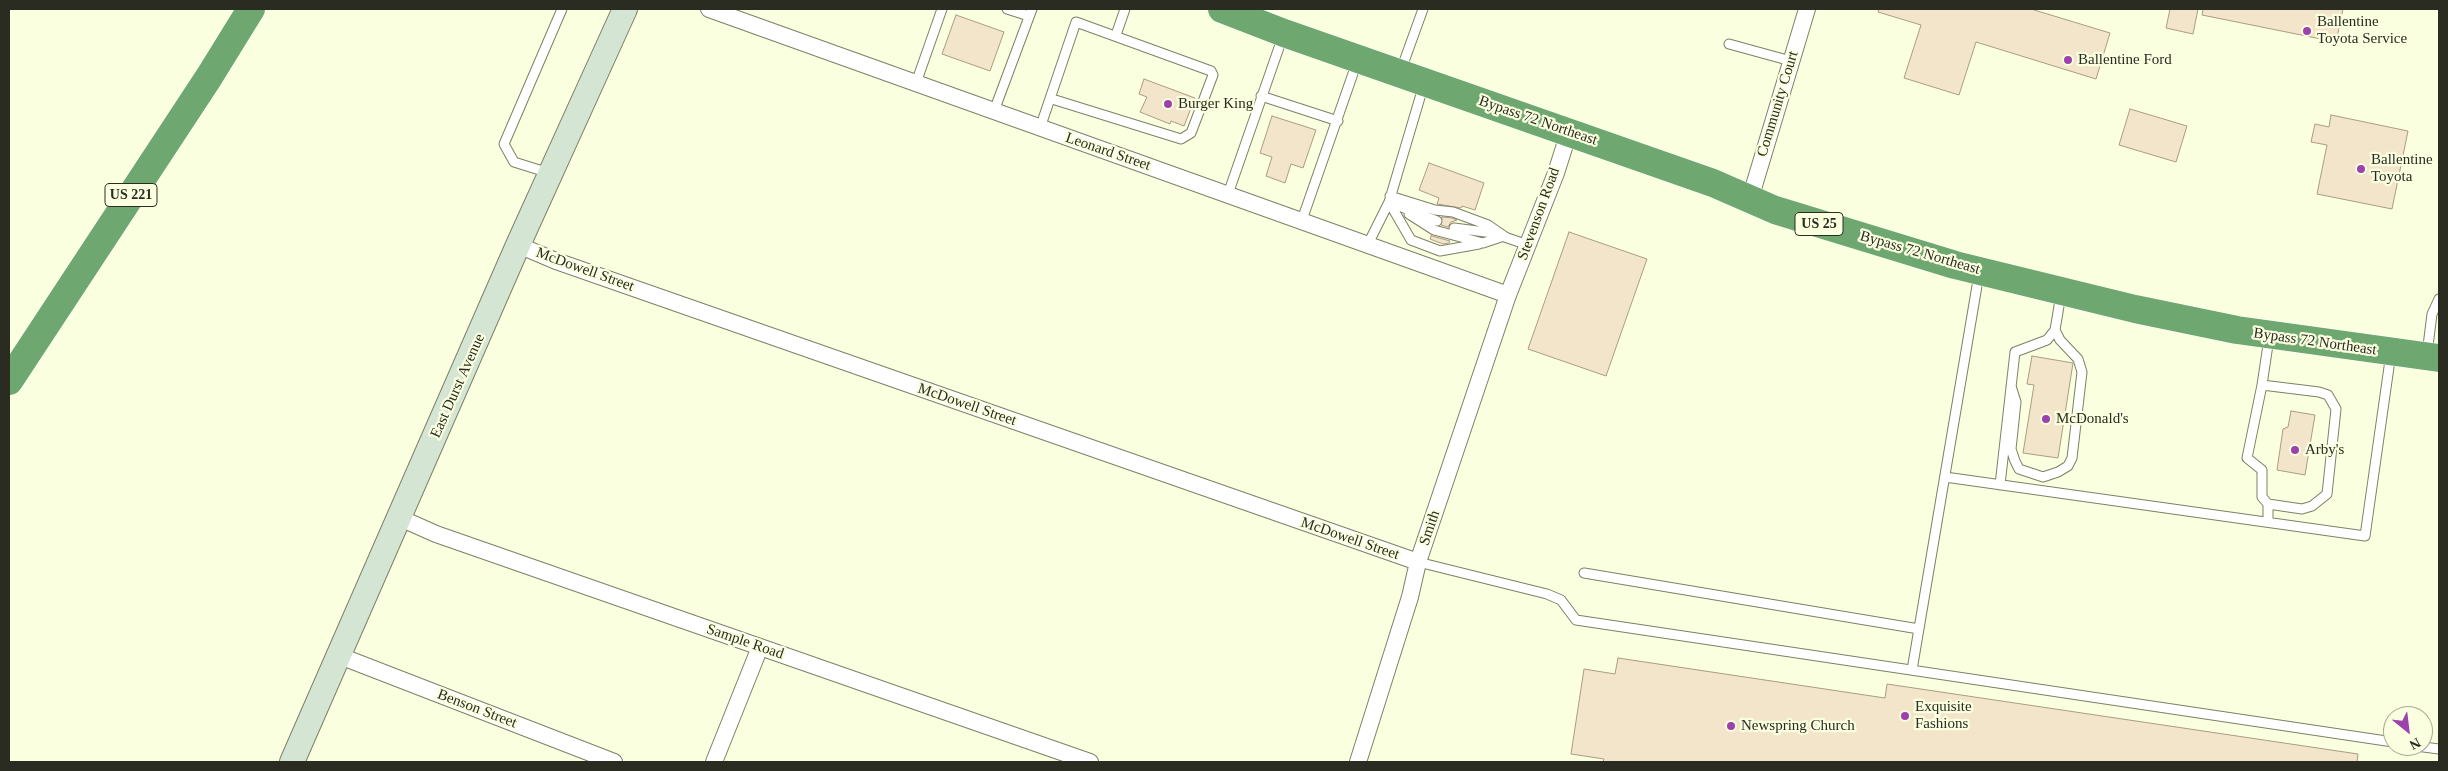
<!DOCTYPE html>
<style>
body{margin:0}
#map{position:relative;width:2448px;height:771px;overflow:hidden;background:#faffe0;font-family:"Times New Roman",serif}
canvas{display:block}
.frame{position:absolute;inset:0;border:10px solid #2a2c21;pointer-events:none}
.north{position:absolute;left:2383px;top:706px;width:50px;height:50px;box-sizing:border-box;background:#faffe0;border:1px solid #a7ab94;border-radius:50%;rotate:151deg;font-size:14px;font-weight:700;line-height:20px;text-align:center;color:#2a2c21}
.north::after{content:'';display:block;margin:auto;width:18px;height:22px;background:#9d42ad;clip-path:polygon(50% 0,100% 100%,50% 72%,0 100%)}
</style>
<div id="map">
<canvas width="2448" height="771"></canvas>
<div class="frame"></div>
<div class="north">N</div>
</div>
<script>
const ctx = document.querySelector('canvas').getContext('2d');
ctx.lineJoin = 'round';
function fillPath(path, color) {
  ctx.fillStyle = color;
  ctx.fill(path, 'evenodd');
}
function shape(rows) {
  const path = new Path2D();
  for (const r of rows) {
    path.moveTo(r[0], r[1]);
    for (let i = 2; i < r.length; i += 2) path.lineTo(r[i], r[i + 1]);
  }
  return path;
}
function strokePath(path, color, width, dash) {
  ctx.strokeStyle = color;
  ctx.lineWidth = width;
  ctx.lineCap = dash ? 'butt' : 'round';
  ctx.setLineDash(dash || []);
  ctx.stroke(path);
}
function label(font, color, halo, rows, align = 'center') {
  ctx.font = font + ' "Times New Roman",serif';
  ctx.lineWidth = 4.5;
  ctx.setLineDash([]);
  ctx.textBaseline = 'middle';
  ctx.strokeStyle = halo;
  ctx.fillStyle = color;
  for (const [text, x, y, turn = 0] of rows) {
    ctx.save();
    ctx.translate(x, y);
    ctx.rotate((+turn || 0) * Math.PI / 180);
    ctx.textAlign = isNaN(turn) ? turn : align;
    if (halo) ctx.strokeText(text, 0, 0);
    ctx.fillText(text, 0, 0);
    ctx.restore();
  }
}
const building = shape([
 [1879,9,2031,9,2110,33,2096,79,1976,42,1959,95,1904,78,1921,25,1878,12,1879,9],
 [2170,9,2198,9,2193,34,2166,28,2170,9],
 [2203,9,2343,9,2336,42,2202,15,2203,9],
 [956,15,1004,32,990,71,942,54,956,15],
 [1144,79,1195,98,1184,126,1171,121,1170,124,1140,112,1147,97,1139,94,1144,79],
 [2130,109,2187,126,2176,162,2119,145,2130,109],
 [2331,115,2408,131,2392,209,2317,194,2327,145,2311,142,2315,124,2329,127,2331,115],
 [1272,116,1316,130,1303,168,1291,164,1285,183,1266,176,1272,157,1260,153,1272,116],
 [1429,163,1484,183,1475,210,1462,206,1461,208,1437,204,1439,198,1419,190,1429,163],
 [1442,217,1452,218,1457,220,1451,222,1448,227,1441,225,1442,217],
 [1569,232,1647,259,1606,376,1528,349,1569,232],
 [1431,236,1432,236,1450,241,1449,243,1443,244,1430,239,1431,236],
 [2032,356,2073,363,2058,458,2023,453,2034,385,2027,384,2032,356],
 [2291,411,2315,415,2305,475,2277,470,2283,429,2288,427,2291,411],
 [1618,658,1885,698,1887,684,2358,754,2357,762,1603,762,1604,759,1571,754,1584,669,1615,674,1618,658]
]);
fillPath(building, '#f3e5c9');
strokePath(building, '#a99c82', 1);
const lane = shape([
 [1007,9,1029,16],
 [1116,35,1125,9],
 [1729,44,1791,61],
 [1401,70,1423,9],
 [916,83,942,9],
 [1424,84,1389,202,1437,221],
 [1261,96,1338,121],
 [994,111,1032,9],
 [1040,128,1076,22,1211,71,1213,75,1191,133,1181,139,1052,99],
 [549,173,514,162,504,144,562,9],
 [1228,194,1283,36],
 [1390,196,1435,210,1453,212,1488,225,1504,236],
 [1389,202,1411,240,1440,251,1479,244],
 [1409,214,1434,230,1483,243,1504,236],
 [1302,220,1357,62],
 [1454,228,1493,233,1528,245],
 [1368,244,1389,202],
 [2427,354,2432,314,2439,299],
 [2262,385,2247,458,2262,470,2262,497,2268,504],
 [2011,386,2016,402,2011,449,2015,461,2019,469,2043,477,2058,472,2068,466,2072,458,2082,372,2078,359,2060,340,2055,330],
 [1945,477,2365,536,2391,353],
 [2000,485,2015,352,2047,340,2055,330,2061,294],
 [2268,522,2268,504,2302,509,2312,506,2327,494,2336,409,2328,395,2319,392,2262,385,2269,338],
 [1418,562,1547,594,1561,600,1576,620,2393,742],
 [1584,573,1919,629],
 [1912,670,1979,274],
 [2416,746,2439,749]
]);
const street = shape([
 [709,9,1508,295],
 [1750,199,1807,9],
 [518,245,556,261,1418,562],
 [400,518,436,534,1090,762],
 [340,656,614,762],
 [714,762,760,647],
 [1358,762,1410,597,1418,562,1508,295,1556,173,1569,132]
]);
const secondary = shape([
 [292,762,518,245,625,9]
]);
const highway = shape([
 [1222,9,1284,33,1713,183,1775,210,1955,265,2135,309,2237,330,2439,358],
 [9,381,209,77,251,9]
]);
strokePath(lane, '#7d8166', 11);
strokePath(street, '#7d8166', 18);
strokePath(secondary, '#7d8166', 26);
strokePath(highway, '#fff', 29);
strokePath(lane, '#fff', 9);
strokePath(street, '#fff', 16);
strokePath(secondary, '#d4e5d4', 24);
strokePath(highway, '#6ea770', 28);
for (const [x, y, r, color] of [
 [2307,31,5,"#9d42ad"],
 [2068,60,5,"#9d42ad"],
 [1168,104,5,"#9d42ad"],
 [2361,169,5,"#9d42ad"],
 [2046,419,5,"#9d42ad"],
 [2295,450,5,"#9d42ad"],
 [1905,716,5,"#9d42ad"],
 [1731,726,5,"#9d42ad"]
]) {
  const dot = new Path2D();
  dot.arc(x, y, r, 0, 2 * Math.PI);
  ctx.fillStyle = color;
  ctx.fill(dot);
  strokePath(dot, '#faffe0', 2);
}
for (const [x, y, w] of [
 [131,195,52],
 [1819,224,48]
]) {
  const box = new Path2D();
  box.roundRect(x - w / 2, y - 11.5, w, 23, 4);
  ctx.fillStyle = '#faffe0';
  ctx.fill(box);
  strokePath(box, '#2a2c21', 1);
}
label('bold 14px', '#2a2c21', null, [
 ["US 221",131,195],
 ["US 25",1819,224]
]);
label('15px', '#2a2c21', '#faffe0', [
 ["Ballentine",2317,22],
 ["Toyota Service",2317,39],
 ["Ballentine Ford",2078,60],
 ["Burger King",1178,104],
 ["Ballentine",2371,160],
 ["Toyota",2371,177],
 ["McDonald's",2056,419],
 ["Arby's",2305,450],
 ["Exquisite",1915,707],
 ["Fashions",1915,724],
 ["Newspring Church",1741,726]
], 'left');
label('15px', '#2a2c21', '#faffe0', [
 ["Community Court",1778,104,-73],
 ["Bypass 72 Northeast",1538,121,19],
 ["Leonard Street",1108,152,19],
 ["Stevenson Road",1539,214,-70],
 ["Bypass 72 Northeast",1920,253,16],
 ["McDowell Street",585,270,20],
 ["Bypass 72 Northeast",2315,342,8],
 ["East Durst Avenue",458,386,-66],
 ["McDowell Street",967,405,19],
 ["Smith",1430,528,-71],
 ["McDowell Street",1350,539,19],
 ["Sample Road",745,642,19],
 ["Benson Street",477,709,21]
]);
</script>
